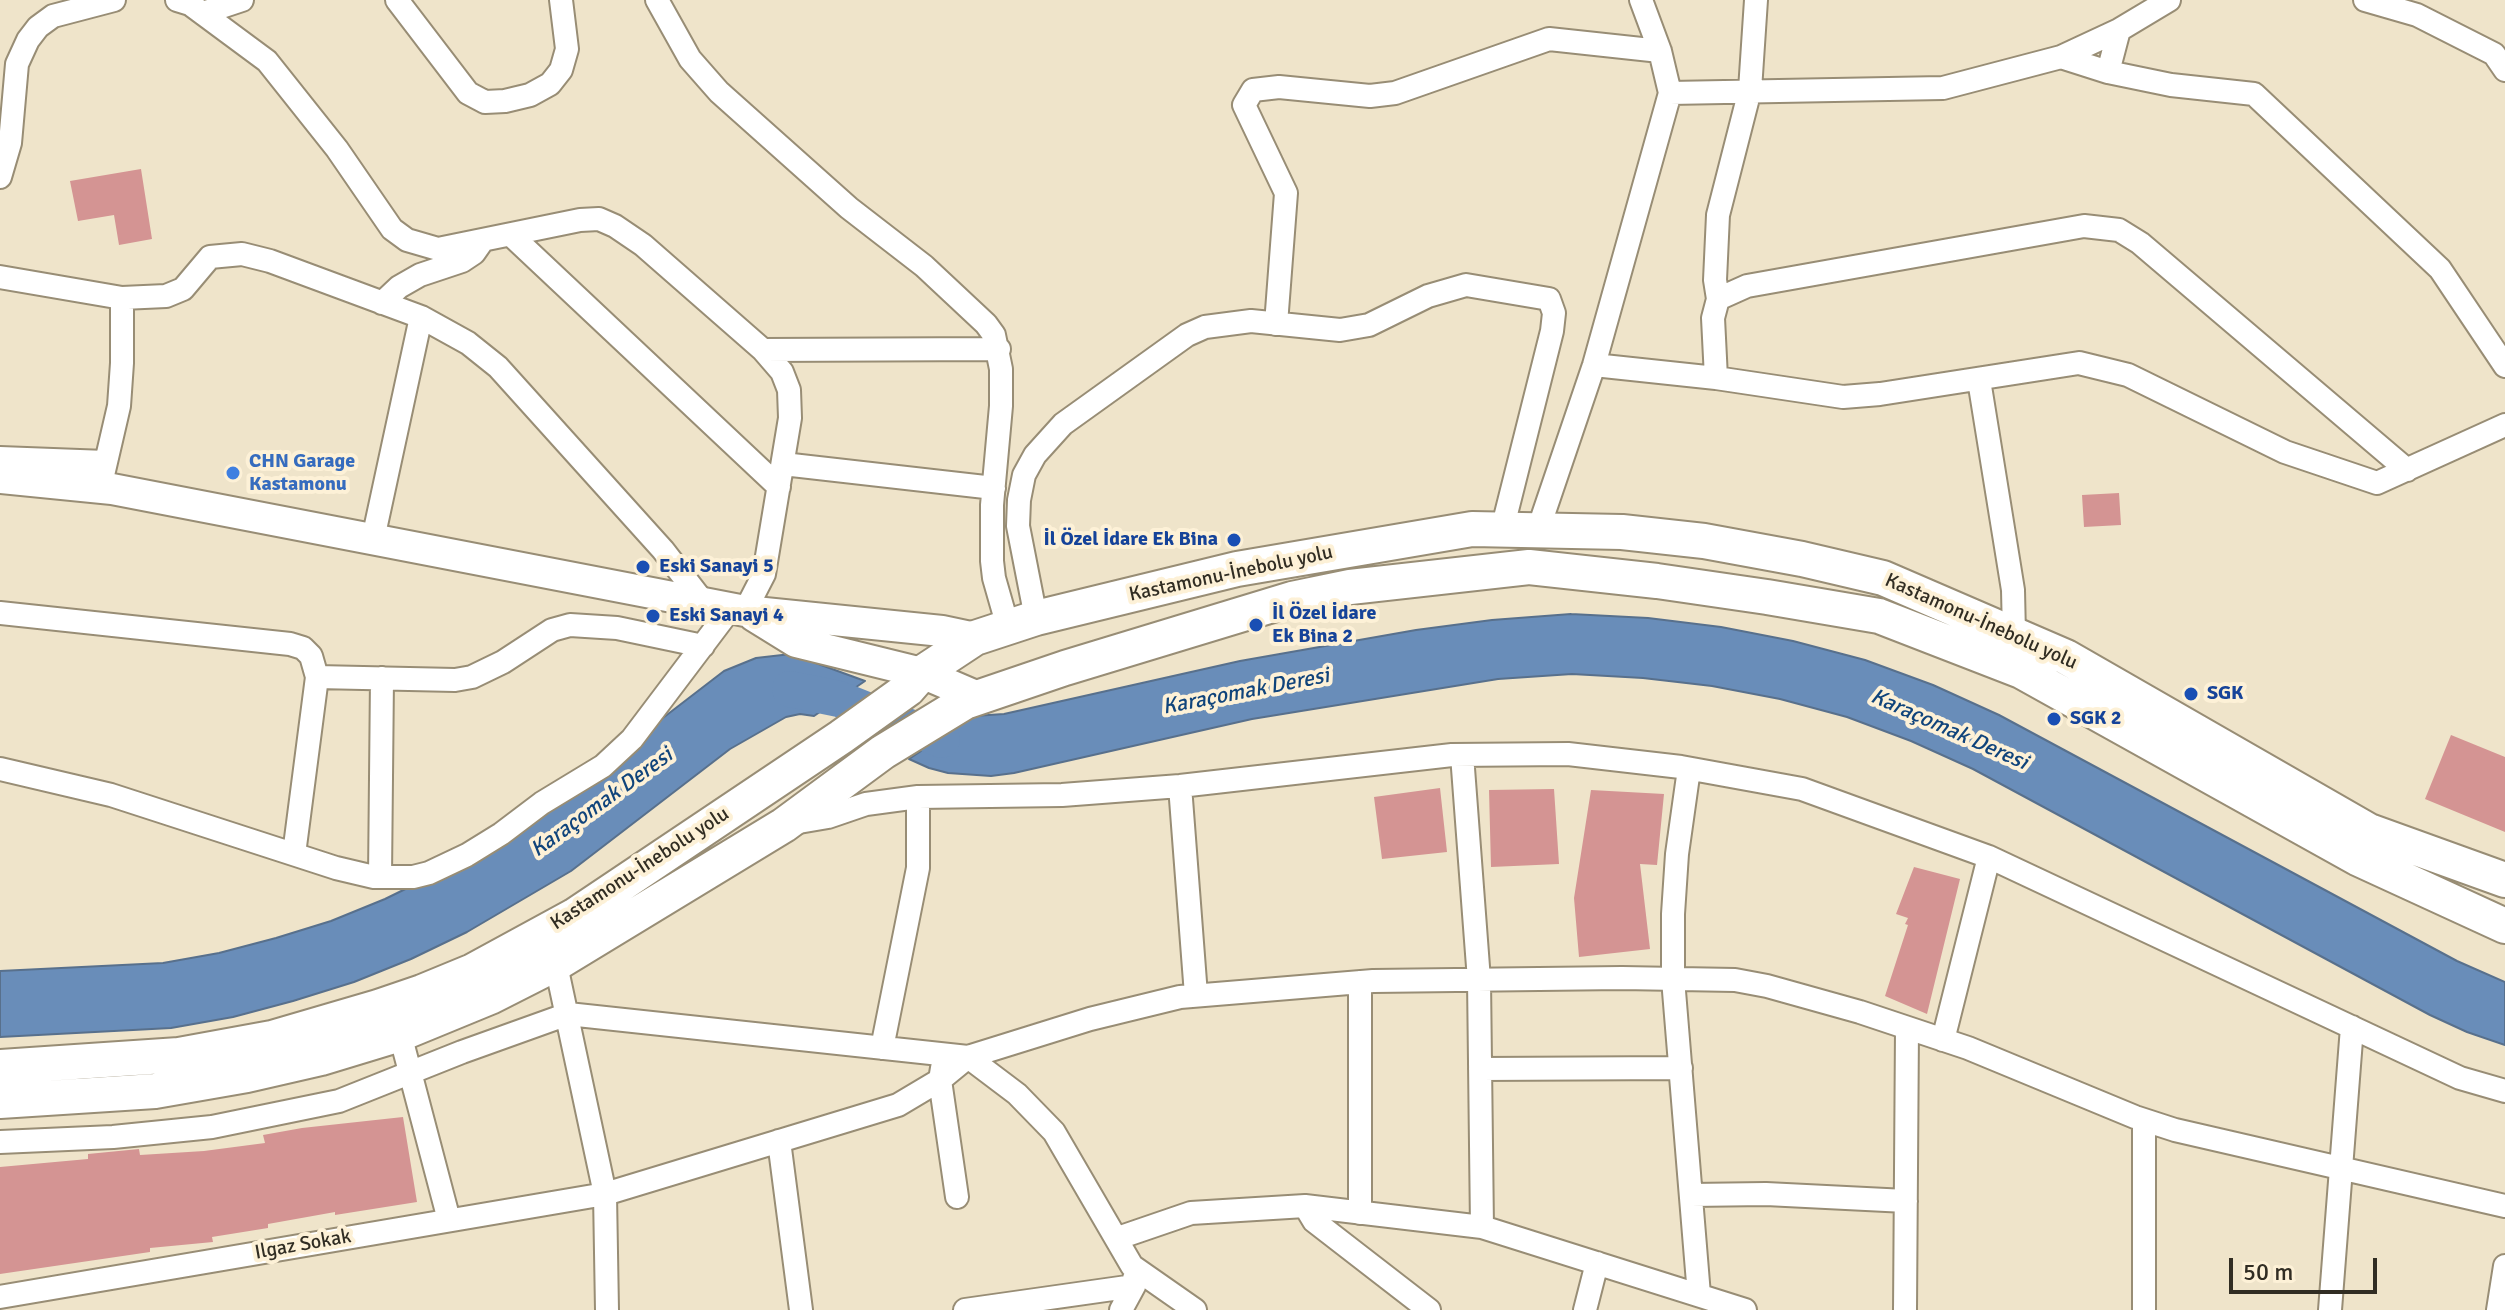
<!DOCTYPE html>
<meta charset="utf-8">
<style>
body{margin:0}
#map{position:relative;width:2505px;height:1310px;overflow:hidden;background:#efe4ca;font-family:Signika,sans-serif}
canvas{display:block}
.scale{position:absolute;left:2229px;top:1258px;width:148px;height:36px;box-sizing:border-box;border:4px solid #312d23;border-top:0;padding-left:10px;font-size:24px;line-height:28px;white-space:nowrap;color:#312d23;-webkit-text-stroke:6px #fdf1d7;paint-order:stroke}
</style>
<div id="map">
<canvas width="2505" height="1310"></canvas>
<div class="scale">50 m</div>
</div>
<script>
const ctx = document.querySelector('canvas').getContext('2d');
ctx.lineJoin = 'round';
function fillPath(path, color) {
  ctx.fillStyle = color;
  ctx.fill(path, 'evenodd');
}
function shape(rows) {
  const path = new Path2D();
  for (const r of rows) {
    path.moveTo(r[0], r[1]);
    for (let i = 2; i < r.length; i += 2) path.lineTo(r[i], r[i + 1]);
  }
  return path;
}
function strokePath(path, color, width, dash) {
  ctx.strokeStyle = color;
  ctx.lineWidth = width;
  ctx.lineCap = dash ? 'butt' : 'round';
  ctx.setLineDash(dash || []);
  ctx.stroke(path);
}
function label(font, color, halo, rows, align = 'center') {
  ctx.font = font + ' Signika,sans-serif';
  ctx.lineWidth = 8;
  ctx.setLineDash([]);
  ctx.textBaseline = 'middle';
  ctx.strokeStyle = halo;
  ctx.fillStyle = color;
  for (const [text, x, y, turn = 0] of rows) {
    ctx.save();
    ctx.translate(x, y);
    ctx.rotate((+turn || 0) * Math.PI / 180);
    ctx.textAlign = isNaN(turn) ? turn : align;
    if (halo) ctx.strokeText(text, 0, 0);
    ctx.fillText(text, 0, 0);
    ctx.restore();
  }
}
const water = shape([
 [1571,614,1648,618,1721,627,1793,641,1865,660,1933,685,1999,715,2457,961,2505,982,2505,1045,2467,1032,2430,1015,1973,769,1911,741,1847,717,1780,699,1712,686,1643,678,1572,674,1498,679,1252,719,1014,773,991,776,948,773,929,768,909,759,974,716,1004,714,1240,661,1416,630,1492,620,1571,614],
 [791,654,865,681,814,716,800,714,786,717,730,749,571,871,467,932,411,959,354,982,293,1001,233,1017,171,1028,0,1037,0,971,163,963,219,953,276,938,331,921,385,899,436,874,534,817,724,671,756,658,791,654]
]);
fillPath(water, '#698db9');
strokePath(water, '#58708c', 2);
strokePath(shape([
 [790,689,839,699,942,740]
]), '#698db9', 36);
fillPath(shape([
 [141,169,152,239,119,245,114,215,78,221,70,181],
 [2119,493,2121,525,2084,527,2082,495],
 [2451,735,2505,757,2505,832,2425,799],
 [1440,788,1447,852,1382,859,1374,797],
 [1554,789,1559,864,1491,867,1489,790],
 [1591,790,1664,794,1657,865,1640,864,1650,949,1579,957,1574,898],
 [1914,867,1960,879,1927,1014,1885,996,1908,925,1905,924,1908,918,1896,914],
 [403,1117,417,1202,335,1215,335,1212,268,1224,268,1228,212,1237,213,1242,150,1248,150,1252,0,1274,0,1167,88,1159,88,1154,139,1149,140,1155,204,1151,265,1143,263,1135,302,1128]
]), '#d49493');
const minor = shape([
 [177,0,190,4,267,61,337,149,392,229,407,240,438,249,580,220,599,219,615,226,643,245,763,350,782,372,789,390,790,418,764,574,745,611],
 [397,0,468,93,485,102,505,101,530,95,550,84,561,70,567,49,561,0],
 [657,0,690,59,719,92,849,208,924,266,986,324,994,335,1001,369,1001,406,992,505,992,561,994,578,1008,627],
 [1641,0,1660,51,1670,93],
 [2365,0,2417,15,2494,54,2505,70],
 [203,13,242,0],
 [2119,30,2108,72,2171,85,2254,94,2440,269,2505,366],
 [2061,57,2108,72],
 [0,177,10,143,17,64,28,40,38,27,53,16,114,0],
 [511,235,779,487],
 [0,277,122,298,166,296,183,289,210,257,242,254,270,261,421,317,468,343,498,367,663,550,704,603],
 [1718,299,1715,280,1718,215,1750,90,1756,0],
 [382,303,399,287,420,275,462,261,474,253,481,243],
 [1276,324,1286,193,1244,105,1253,90,1279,87,1370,96,1395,93,1549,39,1660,51],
 [763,350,999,349],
 [1594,365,1716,378,1843,397,1880,394,2079,363,2128,375,2285,452,2377,483,2505,425],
 [1716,378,1713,318,1718,299,1747,286,2084,226,2119,230,2140,243,2407,470],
 [1979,380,2013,590,2014,635],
 [0,458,106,462],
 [783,464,994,488],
 [100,488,119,406,122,363,122,298],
 [1538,530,1594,365,1670,93,1943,88,2061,57,2119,30,2169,0],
 [373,539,421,317],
 [0,613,290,644,303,648,311,656,317,677,294,854],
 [1036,618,1018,526,1019,500,1024,475,1035,455,1063,424,1187,335,1205,327,1251,321,1340,330,1369,325,1428,296,1466,285,1549,299,1554,313,1552,331,1502,530],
 [317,677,455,680,472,677,503,662,552,630,570,625,617,628,703,646],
 [1462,755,1479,980,1482,1227],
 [0,769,111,795,336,868,374,877,413,877,429,873,467,855,501,834,542,803,603,766,632,739,731,608],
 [1689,769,1677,854,1673,914,1673,979,1699,1295],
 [1180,786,1196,995],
 [793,823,828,817,866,804,918,797,1062,795,1180,786,1452,755,1568,754,1681,767,1802,789,1989,857,2460,1078,2505,1091],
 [380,877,382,678],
 [553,951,605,1194,607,1310],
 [1360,982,1360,1213],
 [400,1034,449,1220],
 [1943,1040,1989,857],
 [882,1048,918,868,918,797],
 [942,1068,940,1080,957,1197],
 [1480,1069,1681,1068],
 [2144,1120,2144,1310],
 [779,1141,801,1310],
 [0,1142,113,1137,212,1127,339,1101,462,1052,568,1014,968,1057,1017,1094,1054,1132,1132,1266,1195,1310],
 [1691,1195,1766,1194,1906,1201],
 [1305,1206,1314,1221,1429,1310],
 [1118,1238,1191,1213,1305,1206,1482,1227,1745,1310],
 [0,1297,605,1194,898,1105,940,1080,968,1057,1090,1019,1180,997,1373,981,1622,978,1735,980,1767,986,1860,1012,1968,1048,2135,1117,2175,1130,2505,1206],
 [965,1310,1134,1286],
 [1121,1310,1134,1286,1134,1279],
 [1585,1310,1597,1263],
 [1905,1310,1907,1028],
 [2330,1310,2352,1027],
 [2498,1310,2505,1266]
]);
const secondary = shape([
 [0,478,112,489,745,611,942,631,975,638],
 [754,616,796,642,922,673,978,697]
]);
const primary = shape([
 [0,1067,179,1055,272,1038,378,1007,422,992,473,971,574,916,841,737,908,689,922,673,975,638,1036,618,1237,569,1472,529,1622,532,1704,541,1802,559,1883,578,2066,657,2369,831,2505,880],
 [0,1101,155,1091,247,1075,321,1058,400,1034,490,997,557,963,784,825,883,752,965,702,1065,668,1292,599,1350,587,1529,567,1657,581,1767,597,1879,616,2021,671,2357,858,2505,926]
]);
strokePath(minor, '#988d75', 26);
strokePath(secondary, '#988d75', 34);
strokePath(primary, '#988d75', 38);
strokePath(minor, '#fff', 22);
strokePath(secondary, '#fff', 30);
strokePath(primary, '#fff', 34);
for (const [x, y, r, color] of [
 [233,473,8,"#3f7fe0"],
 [1234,540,8,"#1a4fb4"],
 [643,567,8,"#1a4fb4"],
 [653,616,8,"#1a4fb4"],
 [1256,625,8,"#1a4fb4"],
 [2191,694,8,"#1a4fb4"],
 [2054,719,8,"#1a4fb4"]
]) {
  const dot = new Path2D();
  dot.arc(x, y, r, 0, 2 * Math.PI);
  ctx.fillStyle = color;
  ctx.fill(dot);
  strokePath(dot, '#fdf1d7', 3);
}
label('bold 20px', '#366cbe', '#fdf1d7', [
 ["CHN Garage",249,462],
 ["Kastamonu",249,485]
], 'left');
label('bold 20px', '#164399', '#fdf1d7', [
 ["İl Özel İdare Ek Bina",1218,540,"right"],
 ["Eski Sanayi 5",659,567],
 ["İl Özel İdare",1272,614],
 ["Ek Bina 2",1272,637],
 ["Eski Sanayi 4",669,616],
 ["SGK",2207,694],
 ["SGK 2",2070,719]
], 'left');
label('20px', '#312d23', '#fdf1d7', [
 ["Kastamonu-İnebolu yolu",1231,574,-12],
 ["Kastamonu-İnebolu yolu",1981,622,24],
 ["Kastamonu-İnebolu yolu",640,869,-33],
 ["Ilgaz Sokak",303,1245,-10]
]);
label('italic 22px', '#10447b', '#fdf1d7', [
 ["Karaçomak Deresi",1246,692,-11],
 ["Karaçomak Deresi",1949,730,24],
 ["Karaçomak Deresi",602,803,-36]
]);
</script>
